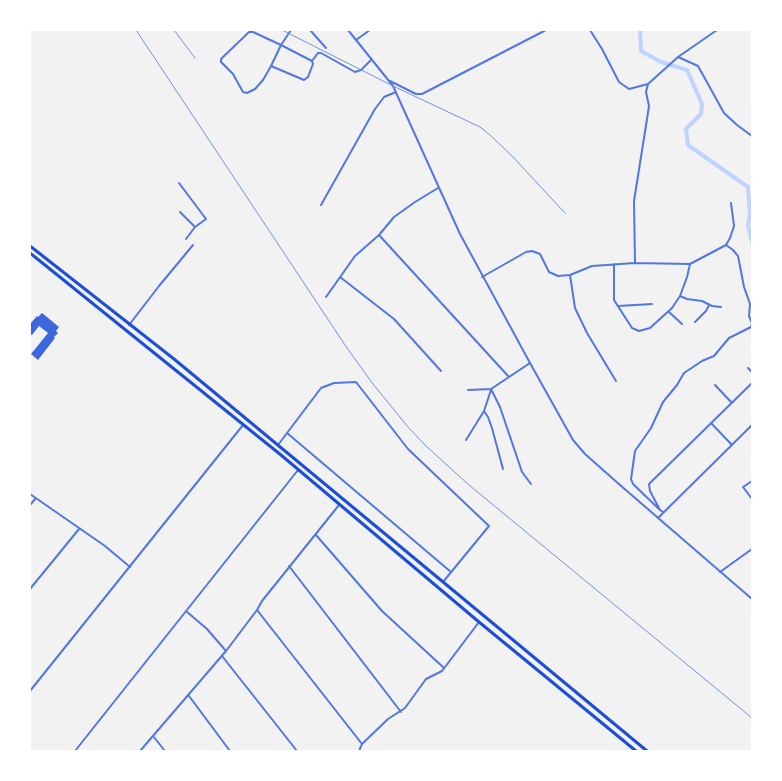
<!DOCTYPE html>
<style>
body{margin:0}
#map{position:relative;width:782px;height:781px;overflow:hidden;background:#f2f2f2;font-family:Barlow,sans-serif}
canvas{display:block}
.frame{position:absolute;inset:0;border:31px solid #fff;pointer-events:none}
</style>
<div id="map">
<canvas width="782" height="781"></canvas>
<div class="frame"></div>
</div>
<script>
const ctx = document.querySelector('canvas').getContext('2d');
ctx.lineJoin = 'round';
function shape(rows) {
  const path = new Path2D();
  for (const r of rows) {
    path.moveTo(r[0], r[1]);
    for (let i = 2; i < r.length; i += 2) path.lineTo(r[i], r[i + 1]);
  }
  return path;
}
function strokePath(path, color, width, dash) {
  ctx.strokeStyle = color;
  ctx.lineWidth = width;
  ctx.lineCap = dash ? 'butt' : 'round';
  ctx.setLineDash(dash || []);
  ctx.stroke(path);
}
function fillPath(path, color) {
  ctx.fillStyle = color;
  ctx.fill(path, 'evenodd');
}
strokePath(shape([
 [640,30,641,51,661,62,687,70,702,104,701,114,686,129,688,145,748,187,750,215,748,225,752,242]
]), '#bfd3fe', 4);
fillPath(shape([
 [42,313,59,327,56,331,58,333,54,337,55,338,38,360,31,354,48,333,39,326,32,335,30,334,30,324,37,316,38,317]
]), '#3d67dc');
strokePath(shape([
 [310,30,326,48],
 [348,30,393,86,460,234,530,363,573,440,585,454,620,485,752,599],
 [590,30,602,49,619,82,629,89,648,84,678,57,717,30],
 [249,32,253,32,281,45,271,66,263,80,255,89,247,93,243,92,233,74,221,62,221,59,249,32],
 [356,40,370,30],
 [678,57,698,66,724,113,737,125,752,136],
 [312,61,318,53,321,53,355,72,361,70,371,60],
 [271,66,304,80,308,77,313,64,312,61,281,45,291,30],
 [390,81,416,94,422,94,546,30],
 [179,183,206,219,195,227,180,212],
 [321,205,375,109,384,97,396,92],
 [379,235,509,377],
 [186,239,195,227],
 [726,245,733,250,738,256,744,287,750,304,749,316,752,323,751,327],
 [635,263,634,201,647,119,649,106,646,92,648,84],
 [614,264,614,300,632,328,639,331,650,328,672,308,680,296,687,277,690,264],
 [570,275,575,308,587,333,616,381],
 [340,277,394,319,441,371],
 [482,277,526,252,532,251,540,254,549,272,558,276,570,275,592,266,635,263,690,264,726,245,730,238,734,226,731,203],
 [680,296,687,299,702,301,712,306,721,307],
 [326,297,355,256,379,235,394,217,415,202,438,188],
 [618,306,652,304],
 [669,312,682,324],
 [695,322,706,311,709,305],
 [129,325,159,286,193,245],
 [748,368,752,372],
 [715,385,732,403],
 [491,389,500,407,522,472,531,484],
 [468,390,491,389,530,363],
 [484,411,488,417,492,428,503,469],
 [711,423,732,445],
 [287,433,451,572],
 [466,440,484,411,491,390],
 [278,445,321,388,334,383,356,382,408,449,489,526,443,582],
 [752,481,743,487,752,499],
 [30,494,105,546,130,567],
 [30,505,36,498],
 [660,510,633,484,631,479,635,451,651,428,663,402,677,385,684,373,702,361,714,356,729,338,751,327,752,328],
 [663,512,660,510,650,491,649,484,752,383],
 [658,518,752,425],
 [316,535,382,611,444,668],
 [289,566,401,712],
 [720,572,752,549],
 [30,589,79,529],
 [257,610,362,744],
 [186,611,207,629,226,651],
 [222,656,297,751],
 [30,691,243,425],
 [189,696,230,751],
 [153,736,165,751],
 [75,751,298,470],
 [140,751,226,651,257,610,262,601,339,505],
 [359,751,362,744,388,719,405,708,426,679,442,671,479,622]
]), '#5277de', 2);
strokePath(shape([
 [30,246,174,359,647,751],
 [30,253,281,455,479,622,636,751]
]), '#1d4ed8', 3);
strokePath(shape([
 [136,30,347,348,373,384,408,427,426,446,469,485,752,718],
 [174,30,195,58],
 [282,30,393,86,480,127,490,135,512,156,565,213]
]), '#7290e2', 1);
</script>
